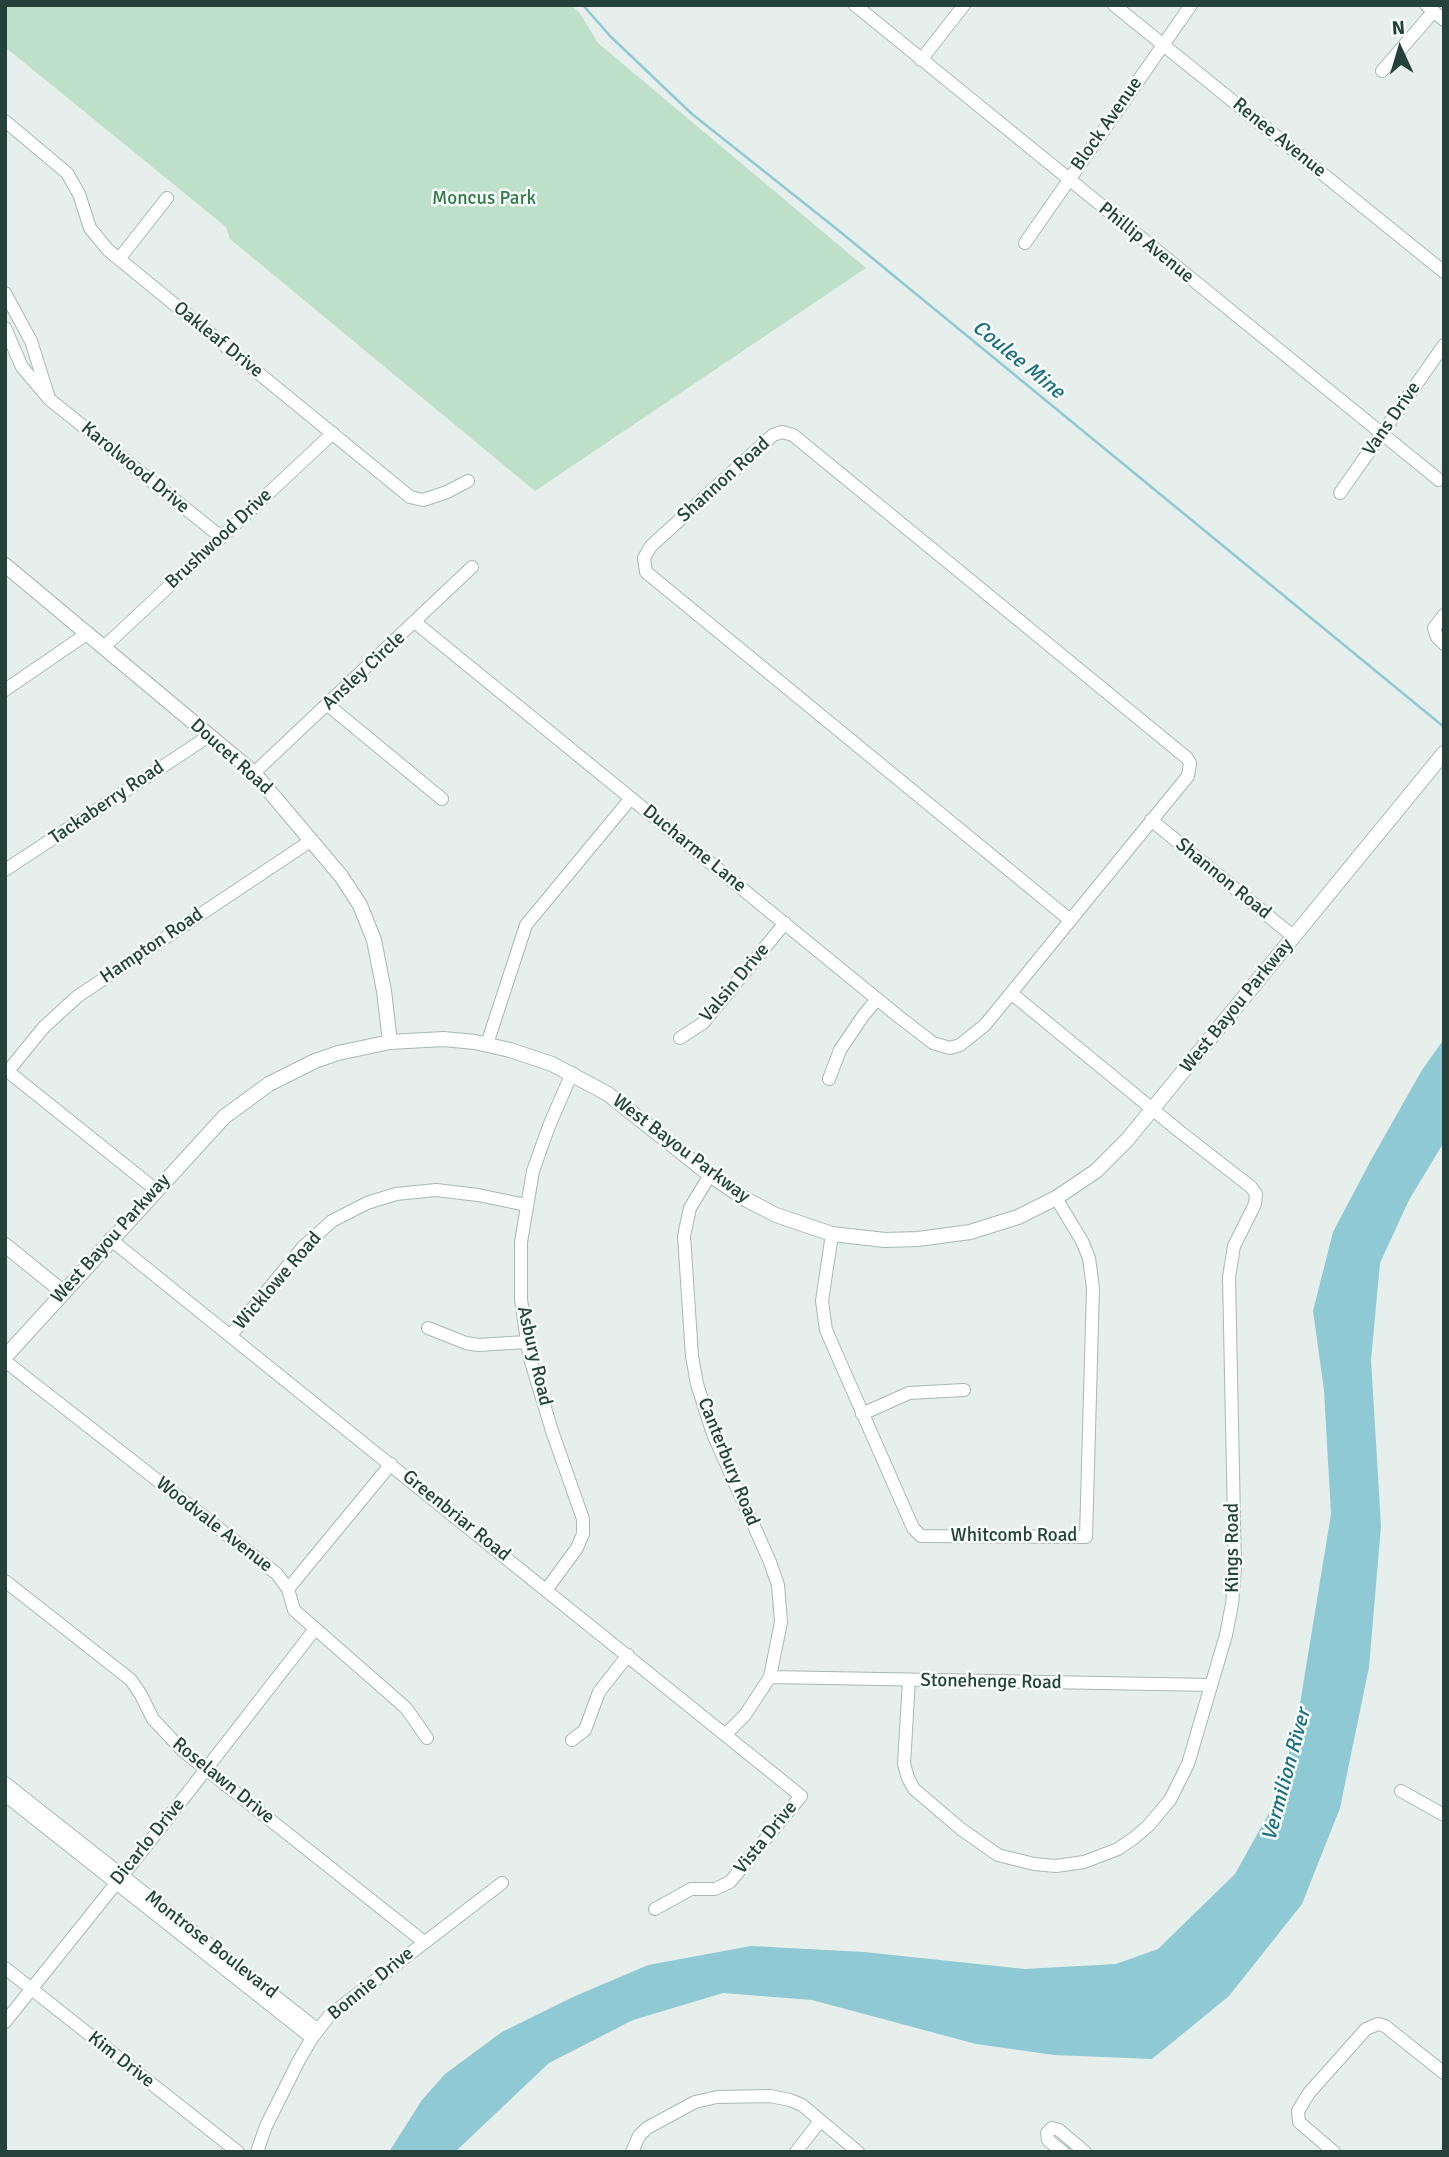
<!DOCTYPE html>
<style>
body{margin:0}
#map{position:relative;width:1449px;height:2157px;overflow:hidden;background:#e6efeb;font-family:Signika,sans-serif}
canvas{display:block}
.frame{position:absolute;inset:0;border:7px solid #24423a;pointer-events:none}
.north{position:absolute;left:1365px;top:14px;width:70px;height:70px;-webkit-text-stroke:5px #f7fbf9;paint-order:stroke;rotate:356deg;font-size:19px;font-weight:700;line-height:28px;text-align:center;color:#24423a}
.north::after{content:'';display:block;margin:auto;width:24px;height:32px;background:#24423a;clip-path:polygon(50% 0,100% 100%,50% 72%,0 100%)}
</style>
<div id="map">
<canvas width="1449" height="2157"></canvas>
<div class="frame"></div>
<div class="north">N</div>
</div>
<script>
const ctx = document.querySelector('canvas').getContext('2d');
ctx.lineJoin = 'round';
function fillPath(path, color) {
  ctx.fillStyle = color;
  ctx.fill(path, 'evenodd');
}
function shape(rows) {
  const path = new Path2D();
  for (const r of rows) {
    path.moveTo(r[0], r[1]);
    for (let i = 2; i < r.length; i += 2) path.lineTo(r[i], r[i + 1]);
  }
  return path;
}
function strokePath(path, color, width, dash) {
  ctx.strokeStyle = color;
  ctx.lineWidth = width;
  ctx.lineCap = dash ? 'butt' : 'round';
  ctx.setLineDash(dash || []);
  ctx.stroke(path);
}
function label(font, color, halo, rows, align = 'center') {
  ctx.font = font + ' Signika,sans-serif';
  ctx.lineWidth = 5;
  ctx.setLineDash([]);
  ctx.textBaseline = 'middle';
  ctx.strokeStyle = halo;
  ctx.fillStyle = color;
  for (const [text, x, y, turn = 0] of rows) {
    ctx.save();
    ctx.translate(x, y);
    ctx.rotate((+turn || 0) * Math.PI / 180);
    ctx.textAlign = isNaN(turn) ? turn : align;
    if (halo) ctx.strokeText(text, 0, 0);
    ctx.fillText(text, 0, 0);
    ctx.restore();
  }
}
fillPath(shape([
 [5,5,570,5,579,12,598,43,866,268,535,491,230,239,226,227,5,47]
]), '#bfe0c8');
fillPath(shape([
 [1444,1039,1444,1142,1409,1200,1380,1263,1371,1360,1381,1526,1369,1667,1340,1808,1302,1904,1229,1996,1152,2059,1054,2055,976,2044,812,2000,723,1993,633,2020,549,2063,455,2152,389,2152,422,2100,445,2074,502,2032,573,1997,648,1965,751,1946,864,1952,1025,1969,1116,1964,1158,1949,1235,1874,1279,1795,1298,1716,1331,1514,1324,1390,1313,1311,1333,1232,1371,1160,1422,1070]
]), '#8ec9d4');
strokePath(shape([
 [583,5,610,36,692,114,838,230,1444,727]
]), '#8ec9d4', 2.5);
const minor = shape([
 [855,5,1439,480],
 [1114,5,1444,272],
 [1426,5,1444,20],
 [921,60,964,5],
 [1382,71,1433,12],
 [5,121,67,173,79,194,90,228,108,250,410,497,423,500,447,492,468,481],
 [1025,243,1191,5],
 [119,259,167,198],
 [5,293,31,341,48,395],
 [5,328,22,367,49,399,221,537],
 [1340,493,1444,345],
 [1444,615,1434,628,1437,637,1444,644],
 [416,623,898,1016,933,1043,950,1048,960,1045,985,1025,1188,776,1190,763,1187,758,793,435,782,432,773,435,651,546,644,558,646,572,1070,920],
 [105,646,333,433],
 [5,690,88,633],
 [328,705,442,799],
 [254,773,472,567],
 [1151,820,1294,937],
 [5,870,209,736],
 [680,1038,703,1023,785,923],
 [487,1044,526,925,631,798],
 [5,1069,156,1190],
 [8,1071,44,1027,78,996,312,840],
 [829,1079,840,1050,863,1016,877,999],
 [710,1175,690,1208,684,1236,692,1356,697,1384,713,1434,770,1562,778,1585,781,1622,770,1677,745,1715,725,1735],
 [832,1234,822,1301,826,1330,913,1528,921,1536,1086,1537,1093,1288,1089,1258,1082,1241,1056,1198],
 [110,1239,801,1796,730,1882,715,1889,691,1889,655,1909],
 [428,1328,466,1343,478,1345,526,1342],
 [231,1335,303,1247,332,1221,367,1203,396,1194,436,1190,478,1195,526,1205],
 [5,1361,277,1574,288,1589,294,1610,406,1708,427,1738],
 [862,1414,909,1393,964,1390],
 [5,1581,131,1680,141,1695,153,1719,182,1750,424,1942],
 [288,1589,391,1464],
 [547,1589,577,1548,583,1534,583,1519,552,1431,529,1355,521,1299,521,1242,533,1171,549,1126,572,1073],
 [770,1677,1211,1685],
 [909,1680,904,1764,908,1778,914,1789,961,1829,998,1855,1034,1864,1056,1866,1084,1862,1118,1849,1134,1838,1148,1826,1170,1800,1188,1764,1226,1635,1232,1604,1235,1569,1229,1277,1234,1246,1255,1204,1256,1194,1251,1187,1179,1131,1011,993],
 [572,1740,585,1730,599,1692,628,1655],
 [5,1783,318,2030],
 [1401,1791,1444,1815],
 [5,1795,312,2038],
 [5,1968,238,2152],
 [5,2022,158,1831,315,1629],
 [257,2152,266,2126,298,2062,312,2038,329,2016,502,1883],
 [632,2152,639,2136,647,2128,695,2102,717,2097,770,2096,790,2100,802,2105,858,2152],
 [796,2152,820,2121],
 [1063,2152,1048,2140,1047,2133,1052,2128,1059,2130,1085,2152],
 [1334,2152,1299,2122,1298,2111,1309,2093,1366,2029,1378,2024,1385,2026,1444,2073]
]);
const tertiary = shape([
 [5,565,254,773,341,876,360,905,374,940,384,991,390,1042],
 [5,1245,63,1292],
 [5,1357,224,1117,269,1084,315,1061,338,1053,390,1042,443,1039,475,1042,510,1050,552,1064,608,1094,710,1175,747,1200,776,1215,832,1234,885,1240,918,1239,970,1232,1018,1217,1056,1198,1096,1171,1127,1140,1444,753]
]);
strokePath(minor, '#a8b8b2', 14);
strokePath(tertiary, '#a8b8b2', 16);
strokePath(minor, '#fff', 12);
strokePath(tertiary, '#fff', 14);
label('19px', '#24423a', '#f7fbf9', [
 ["Block Avenue",1107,124,-55],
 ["Renee Avenue",1279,138,39],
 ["Phillip Avenue",1146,243,39],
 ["Oakleaf Drive",218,340,39],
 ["Vans Drive",1392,419,-55],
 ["Karolwood Drive",135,468,39],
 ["Shannon Road",724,480,-42],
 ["Brushwood Drive",219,539,-43],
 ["Ansley Circle",364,671,-43],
 ["Doucet Road",231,757,42],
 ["Tackaberry Road",107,803,-34],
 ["Ducharme Lane",694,849,39],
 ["Shannon Road",1223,879,39],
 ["Hampton Road",152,946,-34],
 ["Valsin Drive",735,983,-50],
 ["West Bayou Parkway",1237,1006,-51],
 ["West Bayou Parkway",681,1149,37],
 ["West Bayou Parkway",111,1239,-48],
 ["Wicklowe Road",278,1281,-49],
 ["Asbury Road",534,1356,77],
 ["Canterbury Road",728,1462,68],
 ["Greenbriar Road",456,1516,39],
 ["Woodvale Avenue",214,1525,38],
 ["Whitcomb Road",1014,1536],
 ["Kings Road",1233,1548,-90],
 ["Stonehenge Road",991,1682,1],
 ["Roselawn Drive",223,1781,39],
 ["Vista Drive",766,1838,-51],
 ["Dicarlo Drive",148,1842,-51],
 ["Montrose Boulevard",211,1945,38],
 ["Bonnie Drive",371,1984,-39],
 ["Kim Drive",121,2060,38]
]);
label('19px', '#2d7a4b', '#f7fbf9', [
 ["Moncus Park",484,199]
]);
label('italic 21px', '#1c6f80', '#f7fbf9', [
 ["Coulee Mine",1018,360,39],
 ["Vermilion River",1287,1775,-75]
]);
</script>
